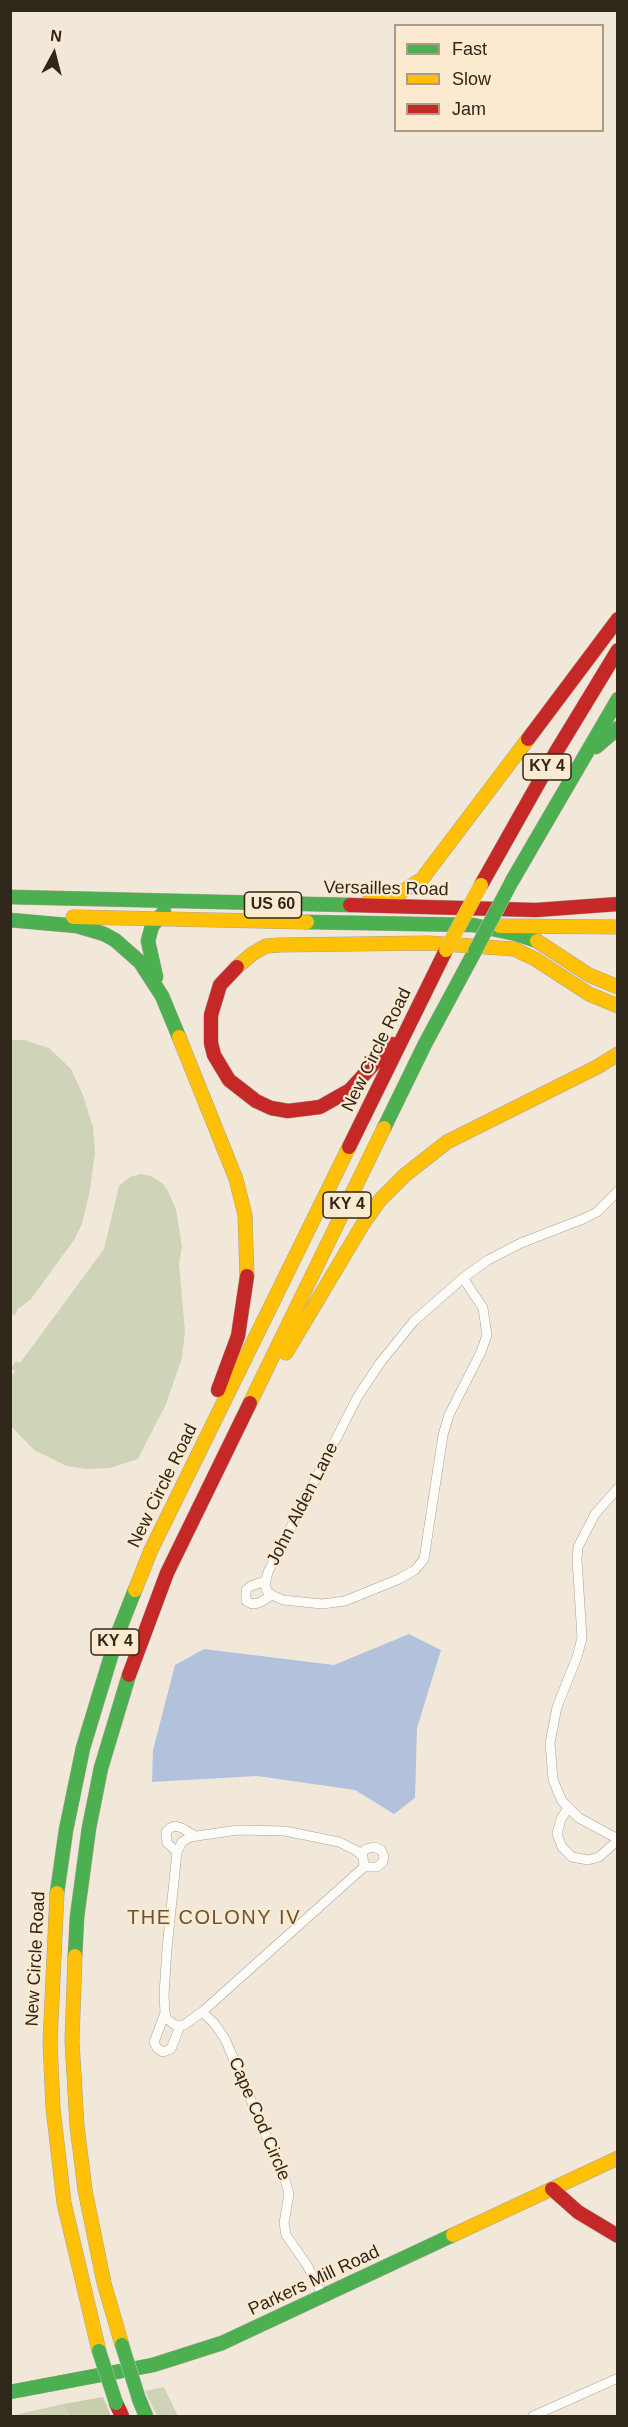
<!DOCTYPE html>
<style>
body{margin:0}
#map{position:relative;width:628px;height:2427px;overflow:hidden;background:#f2e8da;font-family:Helvetica,sans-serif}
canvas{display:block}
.frame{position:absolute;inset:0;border:12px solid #2f271a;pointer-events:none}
.legend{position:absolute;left:394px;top:24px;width:210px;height:108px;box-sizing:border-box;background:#fcead0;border:2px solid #aa9c87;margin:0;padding:8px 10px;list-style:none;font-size:18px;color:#2f271a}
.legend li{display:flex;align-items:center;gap:12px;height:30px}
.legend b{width:30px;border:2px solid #aa9c87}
.north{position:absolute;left:24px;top:24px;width:60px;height:60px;-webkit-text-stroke:4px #fcead0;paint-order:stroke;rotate:7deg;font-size:16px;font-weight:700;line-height:24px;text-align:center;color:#2f271a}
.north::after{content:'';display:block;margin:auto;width:21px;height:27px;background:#2f271a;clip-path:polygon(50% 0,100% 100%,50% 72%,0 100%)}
</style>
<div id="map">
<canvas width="628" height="2427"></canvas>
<div class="frame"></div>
<ul class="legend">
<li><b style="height:8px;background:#4caf50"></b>Fast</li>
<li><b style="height:8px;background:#ffc107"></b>Slow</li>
<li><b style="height:8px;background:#c62828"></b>Jam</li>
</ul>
<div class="north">N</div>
</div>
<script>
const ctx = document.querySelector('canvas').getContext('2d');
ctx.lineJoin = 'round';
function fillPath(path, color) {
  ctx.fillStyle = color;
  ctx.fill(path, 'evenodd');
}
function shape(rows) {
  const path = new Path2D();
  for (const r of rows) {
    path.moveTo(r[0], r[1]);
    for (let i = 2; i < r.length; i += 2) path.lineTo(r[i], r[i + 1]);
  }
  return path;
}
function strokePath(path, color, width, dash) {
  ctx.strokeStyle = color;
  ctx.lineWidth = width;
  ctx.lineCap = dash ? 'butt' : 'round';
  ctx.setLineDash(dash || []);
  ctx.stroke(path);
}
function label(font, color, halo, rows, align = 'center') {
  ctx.font = font + ' Helvetica,sans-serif';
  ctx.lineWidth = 4.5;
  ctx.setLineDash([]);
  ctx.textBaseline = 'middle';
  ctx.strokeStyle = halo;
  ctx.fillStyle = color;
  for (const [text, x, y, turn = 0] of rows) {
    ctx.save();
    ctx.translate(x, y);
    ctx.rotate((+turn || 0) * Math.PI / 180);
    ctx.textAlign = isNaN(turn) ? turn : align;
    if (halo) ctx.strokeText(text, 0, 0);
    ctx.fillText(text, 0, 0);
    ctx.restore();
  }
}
fillPath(shape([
 [11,1040,24,1040,49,1048,71,1069,83,1095,93,1127,95,1152,90,1190,82,1224,74,1240,31,1299,17,1310,16,1315,10,1314],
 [141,1174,151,1176,162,1183,167,1189,176,1209,182,1247,179,1263,185,1331,182,1358,166,1404,138,1459,110,1468,86,1469,67,1466,34,1450,11,1426,11,1377,15,1371,11,1368,16,1361,20,1363,104,1249,119,1186,130,1177],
 [164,2387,178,2416,157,2416,145,2391],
 [63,2404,69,2416,10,2416]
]), '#cfd4b8');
fillPath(shape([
 [103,2397,111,2416,69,2416,63,2404]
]), '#c9cfae');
fillPath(shape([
 [409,1634,441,1650,417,1728,415,1798,394,1814,355,1790,257,1776,152,1782,153,1750,175,1665,204,1649,334,1665]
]), '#b2c2dd');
const street = shape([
 [463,1278,483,1308,487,1335,481,1352,449,1415,443,1435,424,1559,415,1570,399,1579,345,1601,322,1604,283,1600,272,1595,267,1591,265,1585,268,1572,358,1396,380,1363,414,1321,463,1278],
 [463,1278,488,1260,521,1243,583,1219,597,1212,618,1191],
 [618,1488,595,1514,578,1547,577,1559,582,1638,577,1657,557,1707,550,1743,553,1780,562,1801,579,1818,618,1839],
 [265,1581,251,1586,246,1590,246,1601,252,1604,259,1603,272,1595],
 [568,1808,561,1819,557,1834,562,1847,572,1857,588,1860,599,1857,618,1840],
 [238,1830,285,1831,339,1842,357,1851,363,1857,364,1867,202,2012,184,2025,175,2025,167,2019,165,2013,164,1995,167,1948,177,1852,182,1842,190,1837,238,1830],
 [177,1852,167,1843,166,1832,170,1828,175,1826,182,1828,195,1836],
 [361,1854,366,1849,374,1847,381,1850,384,1856,383,1862,377,1867,364,1867],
 [202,2012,214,2023,225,2039,285,2180,289,2194,284,2223,286,2235,307,2265,323,2297],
 [165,2013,154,2042,157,2048,163,2052,171,2049,180,2026],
 [533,2416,618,2378]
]);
const fast = shape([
 [596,747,618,728],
 [512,881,618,699],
 [10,897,350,905],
 [10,920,77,926,104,934,115,940,140,962,162,996,179,1037],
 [307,922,473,925,516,934,537,941],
 [156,977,148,941,152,926,164,912],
 [384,1128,425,1044,475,951],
 [57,1893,66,1830,83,1748,118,1633,135,1590],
 [75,1956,77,1917,89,1828,101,1768,129,1675],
 [10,2392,153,2365,222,2343,453,2235],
 [139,2399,146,2416]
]);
const slow = shape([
 [370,898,400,893,422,879,528,739],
 [73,917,307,922],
 [500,926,618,927],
 [537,941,589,975,618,987],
 [237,967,252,954,266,946,280,945,429,943,514,949,535,959,589,994,618,1006],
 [179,1037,236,1179,245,1215,247,1276],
 [286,1353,363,1224,380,1200,405,1175,447,1142,597,1067,618,1054],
 [250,1403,384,1128],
 [135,1590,151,1550,349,1147],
 [57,1893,50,2042,53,2108,64,2203,99,2351],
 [75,1956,72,2041,77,2126,85,2190,104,2283,122,2345],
 [453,2235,618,2158]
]);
const jam = shape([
 [528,739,618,619],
 [481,885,556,752,618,650],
 [350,905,536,910,618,904],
 [237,967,220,985,211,1015,211,1043,214,1055,229,1080,256,1101,271,1108,288,1111,320,1107,350,1090,392,1044],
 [349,1147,446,950],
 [218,1390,238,1336,247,1276],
 [129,1675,167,1573,250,1403],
 [552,2189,578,2212,618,2236],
 [116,2403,122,2416]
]);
strokePath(street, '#aaa296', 10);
strokePath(fast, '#aaa296', 15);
strokePath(slow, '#aaa296', 15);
strokePath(jam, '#aaa296', 15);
strokePath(street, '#fdfcf9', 9);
strokePath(fast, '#4caf50', 14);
strokePath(slow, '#ffc107', 14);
strokePath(jam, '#c62828', 14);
const fastBridge = shape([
 [475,951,512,881],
 [122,2345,139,2399],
 [99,2351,116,2403]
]);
const slowBridge = shape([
 [446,950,481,885]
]);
strokePath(fastBridge, '#cdc8bf', 15, []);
strokePath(slowBridge, '#cdc8bf', 15, []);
strokePath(fastBridge, '#4caf50', 14);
strokePath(slowBridge, '#ffc107', 14);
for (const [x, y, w] of [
 [547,767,48],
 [273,905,57],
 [347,1205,48],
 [115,1642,48]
]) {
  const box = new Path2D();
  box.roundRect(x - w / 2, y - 13, w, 26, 4.5);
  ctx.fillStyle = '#fcead0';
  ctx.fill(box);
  strokePath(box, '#2f271a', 1.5);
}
label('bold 16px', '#2f271a', null, [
 ["KY 4",547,767],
 ["US 60",273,905],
 ["KY 4",347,1205],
 ["KY 4",115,1642]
]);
label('18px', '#2f271a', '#fcead0', [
 ["Versailles Road",386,889,1],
 ["New Circle Road",377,1050,-64],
 ["New Circle Road",163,1486,-64],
 ["John Alden Lane",303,1504,-63],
 ["New Circle Road",36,1959,-87],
 ["Cape Cod Circle",259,2119,67],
 ["Parkers Mill Road",314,2281,-25]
]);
ctx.letterSpacing = '1.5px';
label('20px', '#675537', '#fcead0', [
 ["THE COLONY IV",214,1918]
]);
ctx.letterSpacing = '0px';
</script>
